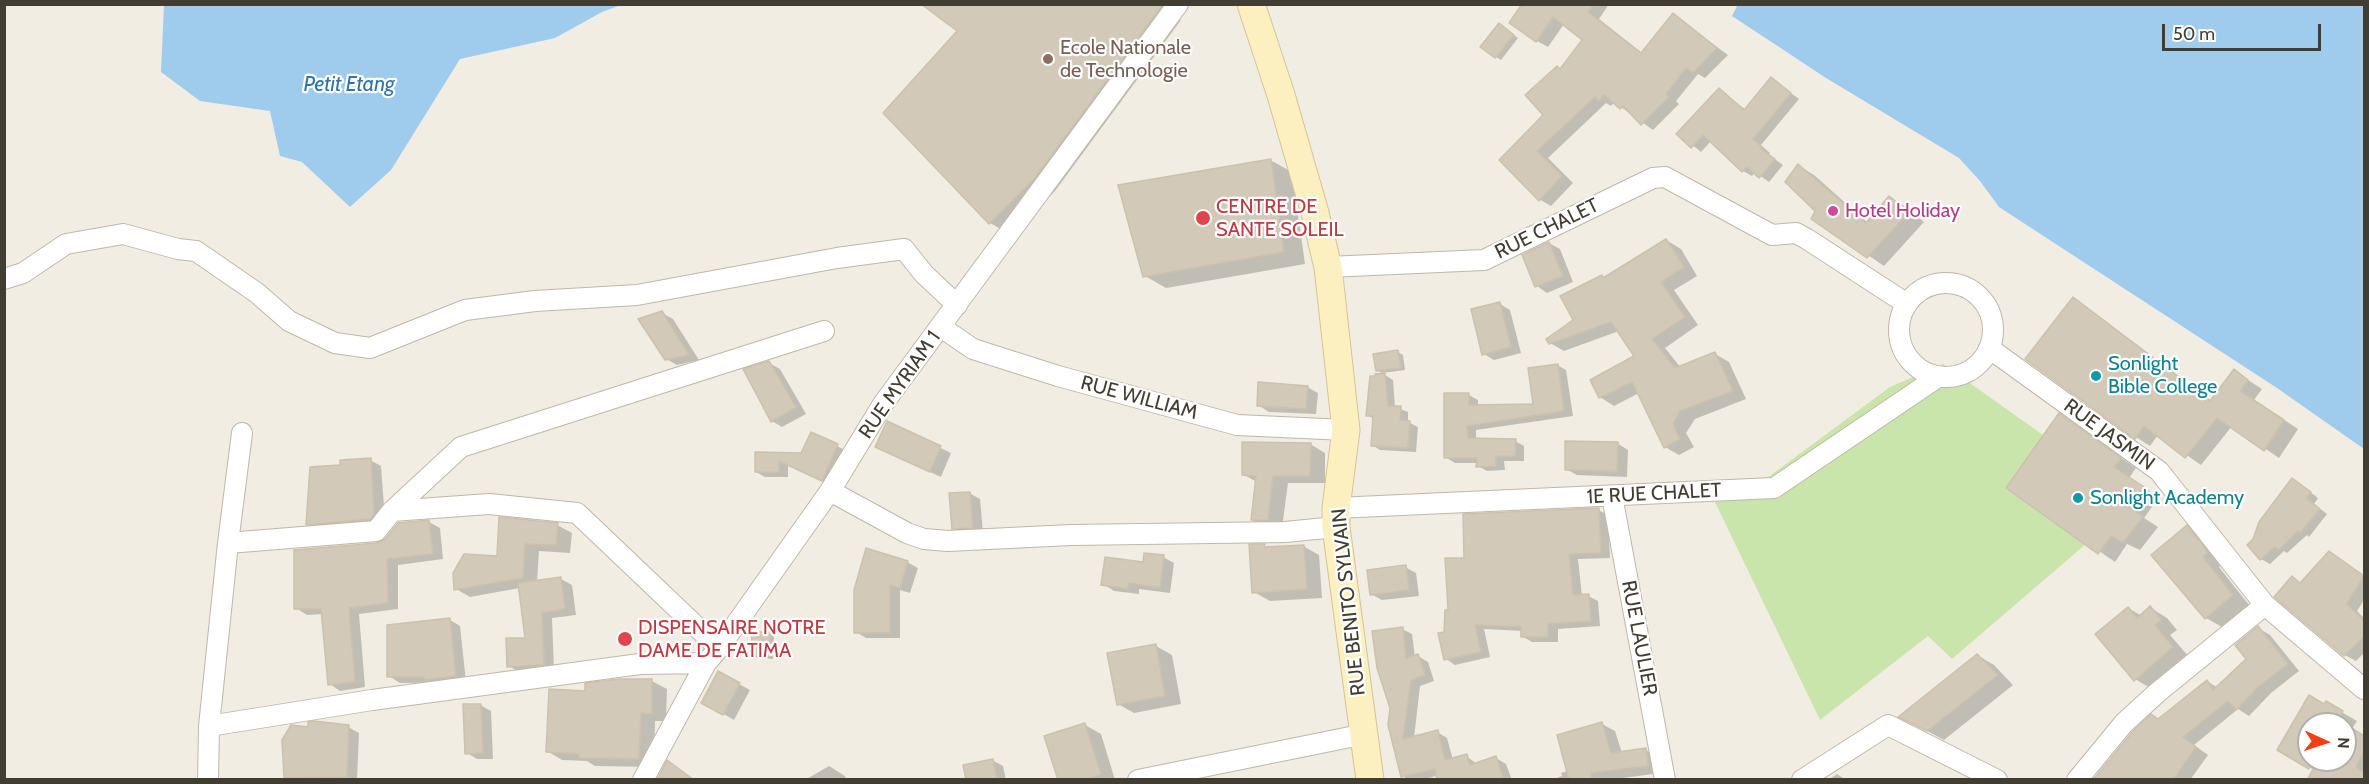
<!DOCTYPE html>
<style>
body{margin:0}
#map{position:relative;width:2369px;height:784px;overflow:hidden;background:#f1ede3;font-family:Cabin,sans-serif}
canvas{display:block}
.frame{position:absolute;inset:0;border:6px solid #423d33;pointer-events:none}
.north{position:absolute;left:2297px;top:712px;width:60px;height:60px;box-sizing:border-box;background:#fff;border:2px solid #b3b1ad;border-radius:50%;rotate:93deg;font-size:16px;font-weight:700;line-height:24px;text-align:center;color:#423d33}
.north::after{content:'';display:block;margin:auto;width:21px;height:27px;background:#f43e16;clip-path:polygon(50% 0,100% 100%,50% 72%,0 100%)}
.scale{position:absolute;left:2162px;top:24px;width:159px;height:27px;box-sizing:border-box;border:3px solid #423d33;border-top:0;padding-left:8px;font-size:18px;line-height:21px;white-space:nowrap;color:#423d33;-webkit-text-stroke:4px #fff;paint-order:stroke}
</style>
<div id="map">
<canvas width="2369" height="784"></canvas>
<div class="frame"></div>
<div class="north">N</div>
<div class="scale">50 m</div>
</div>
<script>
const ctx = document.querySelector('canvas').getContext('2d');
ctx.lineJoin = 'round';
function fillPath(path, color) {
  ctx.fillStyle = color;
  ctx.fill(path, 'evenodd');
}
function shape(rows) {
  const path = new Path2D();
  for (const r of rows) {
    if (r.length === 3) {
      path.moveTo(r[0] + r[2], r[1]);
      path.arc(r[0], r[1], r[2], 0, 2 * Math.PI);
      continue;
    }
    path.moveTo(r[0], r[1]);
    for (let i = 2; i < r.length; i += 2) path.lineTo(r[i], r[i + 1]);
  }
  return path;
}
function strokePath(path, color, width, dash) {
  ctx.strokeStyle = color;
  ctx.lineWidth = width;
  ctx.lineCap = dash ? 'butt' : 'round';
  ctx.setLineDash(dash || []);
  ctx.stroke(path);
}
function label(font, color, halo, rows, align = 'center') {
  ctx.font = font + ' Cabin,sans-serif';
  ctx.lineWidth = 4.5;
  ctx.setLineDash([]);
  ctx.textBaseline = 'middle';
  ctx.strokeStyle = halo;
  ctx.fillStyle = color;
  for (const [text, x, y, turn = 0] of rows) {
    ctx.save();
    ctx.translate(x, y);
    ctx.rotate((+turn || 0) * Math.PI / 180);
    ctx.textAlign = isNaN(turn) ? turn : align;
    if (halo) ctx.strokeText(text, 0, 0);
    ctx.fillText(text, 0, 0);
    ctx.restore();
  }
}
fillPath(shape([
 [1943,364,2136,501,1952,659,1928,636,1820,720,1713,498,1748,492,1890,387]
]), '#c9e5ac');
fillPath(shape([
 [1738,4,2364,5,2364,449,2277,388,1999,207,1980,181,1959,158,1826,78,1732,16],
 [164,5,164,4,621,5,602,12,555,38,460,59,391,170,350,207,302,162,280,156,270,111,200,101,161,72]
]), '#9fcbed');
fillPath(shape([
 [1161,4,1181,20,1055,191,1011,235,990,223,885,113,960,31],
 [1525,4,1609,4,1599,19,1642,53,1673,15,1728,55,1705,78,1698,74,1676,101,1679,104,1653,130,1614,102,1611,106,1606,103,1548,158,1573,183,1551,206,1539,199,1501,160,1545,115,1561,70,1585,40,1564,24,1548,47,1537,41,1511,23],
 [1504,28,1518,38,1501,60,1496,57],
 [1772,79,1799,99,1761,145,1770,153,1769,155,1783,165,1769,182,1755,172,1752,176,1743,171,1711,141,1701,152,1679,134,1719,90,1746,110],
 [1270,160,1292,172,1305,264,1166,288,1145,276],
 [1799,166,1814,175,1868,223,1890,198,1906,207,1924,222,1884,266,1813,218,1817,210],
 [1666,240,1681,249,1697,276,1674,290,1698,325,1665,348,1681,368,1715,354,1729,362,1746,399,1695,419,1686,433,1694,447,1679,455,1665,447,1639,393,1614,406,1600,397,1636,357,1619,331,1564,351,1550,343,1575,321,1602,277,1605,279],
 [1549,243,1560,249,1573,282,1547,293,1537,286],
 [2074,299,2088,308,2212,401,2234,371,2262,389,2254,400,2298,429,2279,458,2232,426,2201,465,2158,435,2150,446,2136,437],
 [1500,304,1510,310,1521,353,1494,360,1484,354],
 [662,313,673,319,699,360,677,365,666,359],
 [1398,352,1403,355,1405,370,1382,373,1377,370],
 [769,363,780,369,806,414,782,427,772,421],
 [1557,365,1566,370,1573,416,1476,430,1476,440,1515,441,1524,446,1524,461,1504,461,1505,470,1487,471,1478,466,1478,463,1455,463,1445,457,1469,395,1478,400,1478,406,1535,405],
 [1385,375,1393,380,1395,407,1408,412,1408,422,1418,427,1416,452,1380,450,1372,445,1374,419,1367,415],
 [1307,387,1318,393,1316,414,1269,412,1258,405],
 [2059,415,2136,468,2129,478,2159,497,2144,518,2158,527,2140,550,2127,544,2115,562,2008,488],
 [888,423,951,453,941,477,888,453],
 [812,434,847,451,831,485,788,465,788,477,765,477,756,472,757,454,802,455],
 [1617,443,1628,450,1627,477,1577,475,1566,469],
 [1310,444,1325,453,1325,483,1288,483,1282,528,1267,528,1252,520,1257,482,1244,475],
 [370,460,381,466,385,520,318,530,307,524,342,467],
 [2301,485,2318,498,2314,504,2327,514,2309,537,2307,535,2287,553,2284,551,2270,564,2261,559,2255,540],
 [969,493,980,499,983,533,964,534,953,528],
 [1598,510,1608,515,1610,558,1578,559,1582,596,1588,596,1598,601,1600,626,1558,629,1558,642,1532,642,1522,636,1523,631,1484,629,1490,657,1455,665,1446,659,1446,633,1449,611,1465,559],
 [429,522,440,528,443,559,398,565,398,609,359,614,365,687,340,691,330,684,323,614,307,615,296,608,378,544],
 [557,525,572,533,570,553,539,551,537,582,561,579,572,585,576,615,552,618,554,670,519,672,509,666,526,639,520,588,470,597,456,589,498,557],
 [2187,527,2203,536,2223,562,2219,567,2249,605,2222,627,2206,618],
 [1264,546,1269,549,1303,546,1319,555,1322,598,1270,601,1254,592],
 [1163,557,1174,563,1170,593,1139,589,1139,594,1114,591,1103,584,1144,563],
 [2340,559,2364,576,2364,600,2357,611,2364,618,2364,653,2356,661,2345,655,2276,597,2292,578,2302,584],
 [907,562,918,568,910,593,900,590,900,638,866,638,856,632,855,590],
 [1405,567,1416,573,1419,596,1382,600,1371,594],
 [2128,608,2142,616,2151,608,2167,618,2177,630,2170,635,2189,657,2152,689,2135,679],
 [450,620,460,626,466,682,400,683,389,676],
 [2258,628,2270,635,2299,671,2271,693,2249,716,2238,709,2194,745,2208,755,2190,780,2095,780,2159,721,2207,681,2218,688,2248,660],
 [1402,629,1412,634,1415,657,1418,656,1428,662,1434,681,1420,686,1414,738,1437,732,1447,738,1453,760,1466,756,1477,764,1496,758,1506,764,1512,780,1440,780,1439,775,1423,780,1408,780,1403,776],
 [769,634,774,637,773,659,757,658,752,655],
 [1156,646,1172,655,1181,704,1134,713,1118,704],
 [1977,655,1994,665,2013,685,1944,740,1916,725],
 [719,673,750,690,734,720,703,702],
 [652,681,667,689,666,721,655,721,654,767,595,766,587,761,562,760,547,751],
 [2326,703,2357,721,2352,729,2364,737,2364,780,2309,780,2314,770,2279,749],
 [2309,724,2345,724,2345,760,2309,760],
 [480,705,491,711,493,759,477,759,467,753],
 [1602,724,1615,731,1622,753,1646,750,1659,758,1661,773,1607,780,1552,780,1562,776,1561,773,1568,771],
 [1085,725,1101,734,1115,780,1059,780],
 [348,727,359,733,357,780,290,780,285,777],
 [992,760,1003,766,1006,780,968,780],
 [829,766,845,776,847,780,805,780],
 [1837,774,1846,780,1828,780]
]), '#0003');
const building = shape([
 [921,4,1163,4,1034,179,989,224,883,113,957,31,921,4],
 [1522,4,1594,4,1588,12,1641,53,1673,13,1717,48,1693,73,1686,68,1666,94,1669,97,1641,125,1623,106,1620,109,1604,95,1599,101,1595,97,1537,151,1562,176,1539,201,1499,160,1543,115,1525,95,1557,66,1560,69,1582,40,1553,17,1536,42,1509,23,1522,4],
 [1499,23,1514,35,1495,58,1480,47,1499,23],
 [1771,77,1791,93,1753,139,1762,147,1761,149,1775,159,1759,178,1747,167,1742,172,1703,135,1691,148,1676,134,1719,88,1744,110,1771,77],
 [1271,159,1284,252,1143,277,1118,185,1271,159],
 [1798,164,1866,223,1889,196,1909,212,1867,258,1811,219,1815,211,1785,182,1798,164],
 [1666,239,1684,267,1661,282,1685,317,1652,339,1675,368,1715,352,1733,391,1680,411,1673,424,1680,439,1664,448,1632,382,1599,398,1590,380,1634,356,1611,322,1549,344,1546,339,1573,320,1560,296,1602,275,1603,278,1666,239],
 [1549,242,1563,276,1535,287,1522,255,1549,242],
 [2073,297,2210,401,2234,369,2248,380,2240,391,2284,420,2264,451,2217,418,2185,458,2144,426,2135,439,2025,359,2073,297],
 [1500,302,1511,347,1482,355,1471,309,1500,302],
 [662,311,689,355,665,360,638,319,662,311],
 [1398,350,1401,368,1376,371,1373,354,1398,350],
 [769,361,796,407,771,422,743,369,769,361],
 [1558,364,1564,411,1467,426,1468,438,1516,439,1515,456,1496,456,1496,466,1476,467,1477,458,1444,458,1444,393,1469,393,1469,405,1533,404,1528,368,1558,364],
 [1385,373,1388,406,1401,406,1400,420,1410,421,1408,448,1371,446,1373,416,1366,416,1370,376,1375,376,1375,374,1385,373],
 [1258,382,1308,386,1306,409,1257,406,1258,382],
 [2059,413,2121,458,2114,467,2144,487,2129,507,2143,517,2123,542,2111,536,2098,554,2006,488,2059,413],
 [887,421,941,446,930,472,875,447,887,421],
 [811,432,838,444,822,481,779,461,779,472,755,472,755,452,801,453,811,432],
 [1565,441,1618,442,1617,471,1565,470,1565,441],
 [1242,442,1311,443,1310,476,1273,476,1268,520,1251,520,1256,476,1242,475,1242,442],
 [371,458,374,514,370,519,306,525,310,467,340,465,340,460,371,458],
 [2292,478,2311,492,2306,498,2320,509,2300,533,2298,531,2278,550,2275,547,2260,560,2247,545,2253,539,2259,522,2292,478],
 [970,492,973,528,952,529,949,493,970,492],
 [1599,508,1601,553,1569,554,1573,595,1589,594,1591,621,1548,624,1548,637,1521,637,1521,627,1475,625,1481,652,1444,660,1438,633,1444,632,1445,610,1448,610,1445,558,1464,558,1463,514,1599,508],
 [499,517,558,523,556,545,525,544,523,578,454,590,453,573,464,554,497,556,499,517],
 [429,520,433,554,387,559,388,603,349,608,355,682,328,685,321,609,294,609,294,550,377,543,385,539,398,523,429,520],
 [2187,525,2208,552,2203,557,2233,595,2205,619,2151,555,2187,525],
 [1249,544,1265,544,1264,547,1304,545,1307,589,1252,593,1249,544],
 [866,548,908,561,900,588,890,585,890,633,854,633,854,590,866,548],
 [2329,551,2364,576,2347,604,2364,621,2364,636,2344,656,2274,597,2292,576,2300,583,2329,551],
 [1144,553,1164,555,1160,588,1129,583,1128,589,1101,585,1105,557,1143,562,1144,553],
 [1406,565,1409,590,1370,595,1367,570,1406,565],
 [561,577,565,609,542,613,544,665,507,667,506,638,525,638,518,583,561,577],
 [2150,606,2162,620,2155,625,2173,647,2134,681,2095,634,2128,607,2137,618,2150,606],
 [450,618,456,676,424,680,424,677,387,677,387,625,450,618],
 [2258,626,2288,664,2258,687,2236,710,2228,701,2183,737,2196,747,2173,780,2093,780,2133,731,2151,714,2158,719,2207,680,2213,690,2246,659,2235,645,2258,626],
 [1403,627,1406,658,1418,654,1425,675,1411,680,1403,739,1438,730,1445,760,1467,754,1470,765,1496,756,1504,780,1437,780,1435,769,1401,777,1388,725,1390,708,1377,668,1372,631,1403,627],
 [752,632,770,632,769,657,751,656,752,632],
 [1156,644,1165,696,1117,705,1107,653,1156,644],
 [1977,654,1998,675,1927,731,1898,717,1977,654],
 [718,671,740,683,723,715,701,703,718,671],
 [620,679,652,679,652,714,641,713,639,759,579,758,579,754,546,752,549,689,585,691,585,683,620,679],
 [2309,695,2324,704,2326,701,2343,711,2336,724,2309,724,2309,769,2277,750,2309,695],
 [463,704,481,704,483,753,465,754,463,704],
 [314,721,349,725,347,777,284,778,282,740,291,725,308,727,308,722,314,721],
 [1602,722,1611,753,1646,748,1648,766,1591,773,1592,780,1569,780,1557,735,1602,722],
 [1085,723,1101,774,1085,780,1058,780,1044,736,1085,723],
 [2345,724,2364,736,2364,752,2356,767,2364,773,2364,780,2307,780,2318,760,2345,760,2345,724],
 [993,759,997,780,966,780,963,765,993,759],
 [667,760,694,780,657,780,667,760]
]);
fillPath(building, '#d2c9b8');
strokePath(building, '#ccc1ac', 1.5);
const minor = shape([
 [1328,267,1484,260,1653,178,1665,177,1772,235,1796,233,1807,239,1907,304],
 [4,279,23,273,66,244,123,234,178,249,196,251,257,293,289,321,335,343,370,348,465,310,535,301,637,295,837,258,904,249,924,274,957,305],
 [1946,330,47],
 [941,327,973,349,1058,376,1237,425,1346,430],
 [1989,348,2159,471,2265,605,2364,689],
 [830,491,907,533,924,539,948,541,1071,535,1285,532,1336,527],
 [1612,496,1665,780],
 [1336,508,1774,488,1938,377],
 [392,511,461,447,824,331],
 [228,543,376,531,392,511,489,504,577,513,719,648],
 [209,726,372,700,640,664,706,663],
 [208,780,209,726,228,543,242,433],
 [643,780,706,663,719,648,830,491,883,404,1178,4],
 [1138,780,1365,734],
 [1802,780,1888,725,1997,780],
 [2077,780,2124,723,2158,692,2265,605]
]);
const secondary = shape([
 [1251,4,1281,95,1315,213,1328,267,1346,430,1336,508,1336,527,1370,780]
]);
strokePath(minor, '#bfb8a9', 22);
strokePath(secondary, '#d3c495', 29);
strokePath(minor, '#fff', 20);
strokePath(secondary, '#fdf0c0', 27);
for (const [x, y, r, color] of [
 [1048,59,6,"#8d6e63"],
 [1833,211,6,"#d1479c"],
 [1203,218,8,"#e0444e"],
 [2096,376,6,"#0f9aa8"],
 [2078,498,6,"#0f9aa8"],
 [625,639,8,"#e0444e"]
]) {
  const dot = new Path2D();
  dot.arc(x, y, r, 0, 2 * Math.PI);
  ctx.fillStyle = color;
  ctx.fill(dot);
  strokePath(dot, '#fff', 2);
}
label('20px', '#785e54', '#fff', [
 ["Ecole Nationale",1060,48],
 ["de Technologie",1060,71]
], 'left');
label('20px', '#be3a42', '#fff', [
 ["CENTRE DE",1216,207],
 ["SANTE SOLEIL",1216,230],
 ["DISPENSAIRE NOTRE",638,628],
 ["DAME DE FATIMA",638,651]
], 'left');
label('20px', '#b23c85', '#fff', [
 ["Hotel Holiday",1845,211]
], 'left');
label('20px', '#423d33', '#fff', [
 ["RUE CHALET",1547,229,-26],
 ["RUE MYRIAM 1",900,385,-55],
 ["RUE WILLIAM",1139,398,15],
 ["RUE JASMIN",2109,435,36],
 ["1E RUE CHALET",1654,494,-3],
 ["RUE BENITO SYLVAIN",1349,602,-96],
 ["RUE LAULIER",1639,638,79]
]);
label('20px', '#0d838f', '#fff', [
 ["Sonlight",2108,364],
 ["Bible College",2108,387],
 ["Sonlight Academy",2090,498]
], 'left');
label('italic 21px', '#3073aa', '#fff', [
 ["Petit Etang",349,85]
]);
</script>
